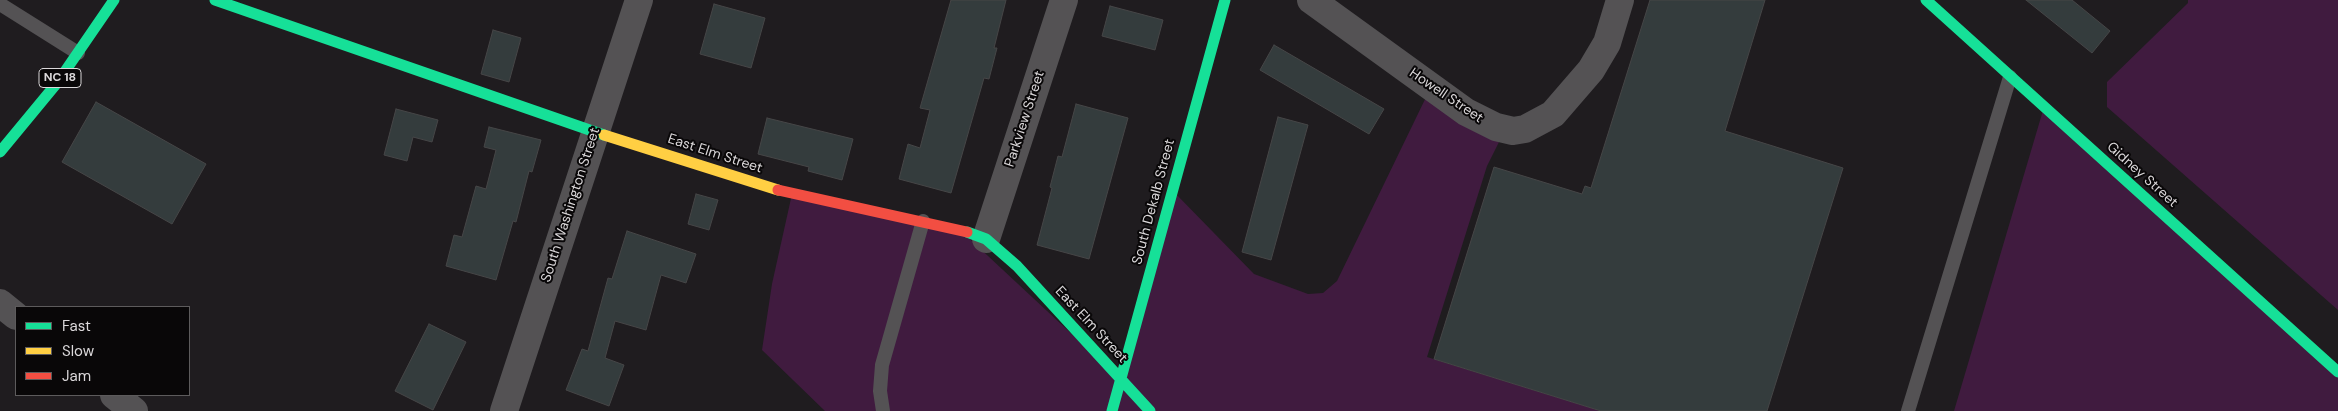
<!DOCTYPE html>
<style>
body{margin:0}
#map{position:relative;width:2338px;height:411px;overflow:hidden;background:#1f1c1f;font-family:"DM Sans",sans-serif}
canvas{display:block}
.legend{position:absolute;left:15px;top:306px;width:175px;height:90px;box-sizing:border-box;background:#090708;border:1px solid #5d5b5c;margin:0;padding:6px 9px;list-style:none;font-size:15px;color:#dbd8da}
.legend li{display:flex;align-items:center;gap:10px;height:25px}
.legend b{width:25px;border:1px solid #5d5b5c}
</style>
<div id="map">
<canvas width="2338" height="411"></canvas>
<ul class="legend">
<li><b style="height:6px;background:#16e098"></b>Fast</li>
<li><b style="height:6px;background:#ffcf43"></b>Slow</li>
<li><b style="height:6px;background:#f24e42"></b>Jam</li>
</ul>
</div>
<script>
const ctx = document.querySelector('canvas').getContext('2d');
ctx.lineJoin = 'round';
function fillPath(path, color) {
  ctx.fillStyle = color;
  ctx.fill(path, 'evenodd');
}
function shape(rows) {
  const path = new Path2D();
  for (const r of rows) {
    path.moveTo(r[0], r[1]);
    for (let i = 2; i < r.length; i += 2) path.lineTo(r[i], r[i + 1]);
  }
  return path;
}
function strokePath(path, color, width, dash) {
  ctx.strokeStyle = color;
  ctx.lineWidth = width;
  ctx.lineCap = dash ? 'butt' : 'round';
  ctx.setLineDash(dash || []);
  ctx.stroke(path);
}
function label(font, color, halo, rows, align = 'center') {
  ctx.font = font + ' "DM Sans",sans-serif';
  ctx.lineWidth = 4;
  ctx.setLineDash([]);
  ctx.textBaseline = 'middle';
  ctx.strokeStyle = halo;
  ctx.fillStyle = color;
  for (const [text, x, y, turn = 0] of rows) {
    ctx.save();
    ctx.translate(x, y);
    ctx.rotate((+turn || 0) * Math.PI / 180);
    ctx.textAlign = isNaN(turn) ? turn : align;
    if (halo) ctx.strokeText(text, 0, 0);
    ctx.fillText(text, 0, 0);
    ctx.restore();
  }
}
fillPath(shape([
 [2188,0,2338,0,2338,310,2107,107,2107,82,2188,3],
 [1431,87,1505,130,1487,166,1427,357,1601,411,825,411,762,350,772,284,792,194,958,228,1121,380,1173,191,1254,274,1308,294,1323,293,1337,281],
 [2044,107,2338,370,2338,411,1954,411]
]), '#401b3f');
const building = shape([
 [951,0,1006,0,994,48,997,48,989,79,984,78,951,193,899,179,908,144,920,148,930,110,920,108,951,0],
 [1650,0,1765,0,1725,131,1843,168,1767,411,1601,411,1434,359,1494,167,1582,194,1585,186,1591,188,1650,0],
 [2026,0,2072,0,2110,31,2092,53,2026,0],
 [714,4,765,18,751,68,700,54,714,4],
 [1110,6,1163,20,1155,50,1102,36,1110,6],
 [493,30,521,38,509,82,481,74,493,30],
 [1274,45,1384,109,1369,134,1260,70,1274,45],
 [96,102,206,164,172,224,62,162,96,102],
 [1076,104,1128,118,1089,259,1037,245,1052,188,1050,187,1058,156,1062,157,1076,104],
 [396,109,438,120,432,142,413,137,407,161,384,155,396,109],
 [1278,117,1308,125,1271,260,1242,252,1278,117],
 [767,118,853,139,842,180,808,171,809,167,758,154,767,118],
 [489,127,541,140,532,172,529,171,516,222,513,221,496,280,446,266,454,235,462,237,476,186,486,189,496,150,484,147,489,127],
 [696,194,718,200,709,230,688,224,696,194],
 [627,231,696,254,686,283,661,275,646,330,615,321,605,358,624,365,609,406,566,390,582,349,588,351,608,278,612,279,627,231],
 [429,324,466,342,433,410,395,391,429,324]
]);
fillPath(building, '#343c3d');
strokePath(building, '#464647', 1);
strokePath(shape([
 [0,4,78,53],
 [883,411,880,391,882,365,923,221],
 [1908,411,2010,77]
]), '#545254', 14);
strokePath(shape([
 [1311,0,1466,112,1496,127,1513,131,1525,129,1553,114,1591,70,1607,43,1620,0],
 [986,239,1064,0],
 [0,303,16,316],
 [114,395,134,411],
 [504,411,639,0]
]), '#545254', 28);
strokePath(shape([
 [215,0,604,135],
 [1926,0,2338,372],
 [0,152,57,83,114,0],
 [967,232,986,239,1017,266,1150,411],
 [1112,411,1225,0]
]), '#16e098', 11);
strokePath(shape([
 [604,135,778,190]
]), '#ffcf43', 11);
strokePath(shape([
 [778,190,967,232]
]), '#f24e42', 11);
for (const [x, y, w] of [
 [60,78,42]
]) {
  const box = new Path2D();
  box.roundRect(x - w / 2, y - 9.5, w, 19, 4);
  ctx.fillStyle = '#090708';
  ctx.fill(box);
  strokePath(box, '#dbd8da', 1);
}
label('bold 12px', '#dbd8da', null, [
 ["NC 18",60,78]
]);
label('14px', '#dbd8da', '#090708', [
 ["Howell Street",1446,96,34],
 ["Parkview Street",1025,119,-72],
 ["East Elm Street",715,154,18],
 ["Gidney Street",2142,175,42],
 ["South Dekalb Street",1154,202,-75],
 ["South Washington Street",571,205,-72],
 ["East Elm Street",1091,325,47]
]);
</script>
